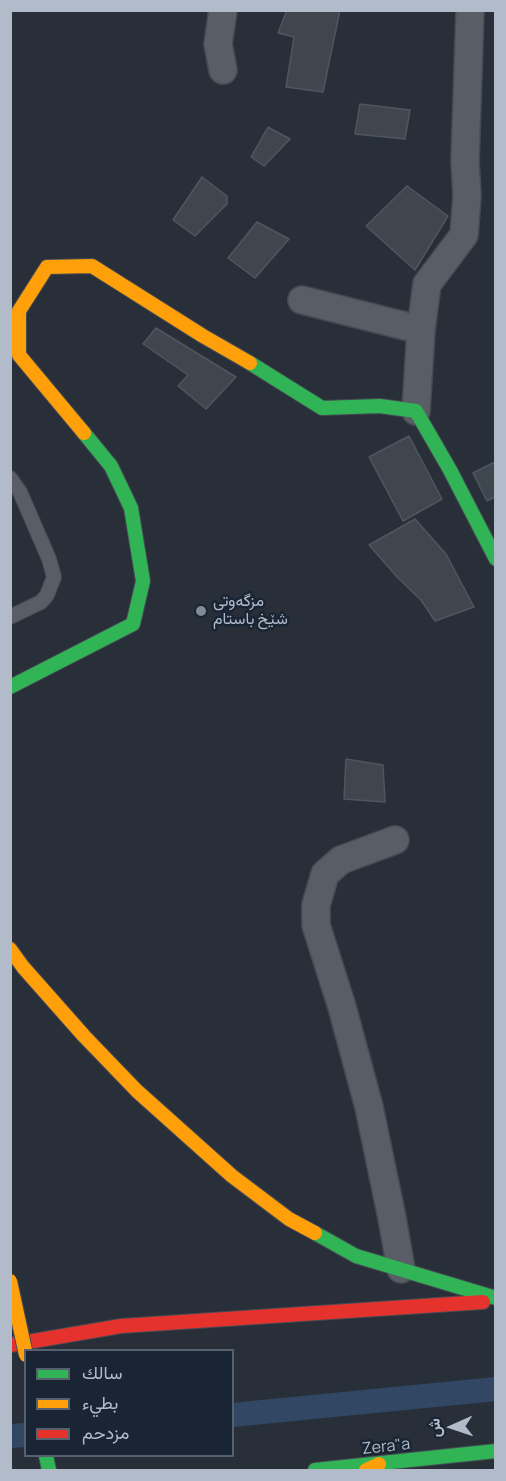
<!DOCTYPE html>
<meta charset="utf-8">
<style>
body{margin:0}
#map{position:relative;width:506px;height:1481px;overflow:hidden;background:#282f38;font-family:Manrope,Vazirmatn,sans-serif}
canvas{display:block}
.frame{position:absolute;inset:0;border:12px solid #b1bbca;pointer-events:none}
.legend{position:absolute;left:24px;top:1349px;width:210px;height:108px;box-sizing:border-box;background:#1a2534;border:2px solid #566170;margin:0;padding:8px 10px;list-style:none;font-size:18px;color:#b1bbca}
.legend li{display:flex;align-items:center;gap:12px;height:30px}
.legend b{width:30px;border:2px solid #566170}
.north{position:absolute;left:422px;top:1397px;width:60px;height:60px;-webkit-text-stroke:4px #1a2534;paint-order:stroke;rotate:267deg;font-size:16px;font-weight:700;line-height:24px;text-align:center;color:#b1bbca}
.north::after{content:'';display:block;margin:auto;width:21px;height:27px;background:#b1bbca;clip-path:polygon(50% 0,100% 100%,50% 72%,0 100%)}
</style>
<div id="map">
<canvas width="506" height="1481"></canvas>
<div class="frame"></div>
<ul class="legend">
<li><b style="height:8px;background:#30b455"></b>سالك</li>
<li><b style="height:8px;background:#ff9f0a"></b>بطيء</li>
<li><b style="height:8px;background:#e5322d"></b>مزدحم</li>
</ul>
<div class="north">ش</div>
</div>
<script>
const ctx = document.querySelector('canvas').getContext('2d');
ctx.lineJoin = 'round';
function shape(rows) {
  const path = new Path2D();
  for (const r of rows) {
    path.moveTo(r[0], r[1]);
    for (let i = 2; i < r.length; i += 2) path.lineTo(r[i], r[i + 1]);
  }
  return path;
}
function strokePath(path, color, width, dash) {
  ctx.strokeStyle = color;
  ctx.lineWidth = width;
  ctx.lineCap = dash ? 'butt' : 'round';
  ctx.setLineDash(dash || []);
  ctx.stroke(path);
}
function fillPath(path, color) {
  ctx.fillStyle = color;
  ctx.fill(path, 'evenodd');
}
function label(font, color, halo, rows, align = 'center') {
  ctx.font = font + ' Manrope,Vazirmatn,sans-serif';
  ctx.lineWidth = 5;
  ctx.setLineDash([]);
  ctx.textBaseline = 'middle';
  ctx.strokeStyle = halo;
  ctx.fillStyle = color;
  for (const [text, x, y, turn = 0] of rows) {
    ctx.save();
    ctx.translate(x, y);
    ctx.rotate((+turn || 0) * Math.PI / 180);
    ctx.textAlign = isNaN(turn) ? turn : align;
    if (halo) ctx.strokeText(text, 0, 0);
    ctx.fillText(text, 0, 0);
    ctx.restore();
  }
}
strokePath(shape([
 [232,1415,496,1389],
 [10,1436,26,1435]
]), '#324764', 24);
const building = shape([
 [287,10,340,10,323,92,286,87,294,37,278,33,287,10],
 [360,104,410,110,405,139,355,134,360,104],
 [268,127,290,139,264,166,251,157,268,127],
 [202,177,227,196,227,204,195,236,173,220,202,177],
 [407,186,448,216,415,270,366,226,407,186],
 [257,222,289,239,255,278,228,258,257,222],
 [156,328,236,377,206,409,178,386,188,375,143,344,156,328],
 [409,436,442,499,403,521,369,457,409,436],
 [495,462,495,497,487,501,473,473,495,462],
 [415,519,446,554,474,607,435,621,421,600,398,578,369,545,415,519],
 [346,759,383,765,385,802,344,799,346,759]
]);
fillPath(building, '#40464e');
strokePath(building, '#505660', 1.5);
const lane = shape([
 [10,478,20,492,49,559,54,577,47,595,41,602,10,617]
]);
const street = shape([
 [223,70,218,44,223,10],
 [302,300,421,330],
 [416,411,421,330,427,284,464,235,467,196,465,162,470,10],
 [395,840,341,860,325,874,316,905,316,925,342,1007,369,1107,392,1218,401,1269]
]);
const fast = shape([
 [250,363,322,408,380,406,416,411,450,470,496,559],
 [10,687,133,624,143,581,131,508,111,466,84,433],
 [315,1233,356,1256,496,1298],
 [46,1456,49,1470],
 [315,1470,496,1451]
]);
const slow = shape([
 [84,433,19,355,19,311,47,267,92,266,203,336,250,363],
 [10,949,23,967,84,1036,137,1091,232,1176,289,1219,315,1233],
 [366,1470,379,1464]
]);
const jam = shape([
 [10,1345,121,1326,483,1302]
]);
strokePath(lane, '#464b53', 16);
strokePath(street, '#464b53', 30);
strokePath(fast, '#464b53', 16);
strokePath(slow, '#464b53', 16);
strokePath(jam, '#464b53', 16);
strokePath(lane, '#585d66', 14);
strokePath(street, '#585d66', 27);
strokePath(fast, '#30b455', 14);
strokePath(slow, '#ff9f0a', 14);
strokePath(jam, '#e5322d', 14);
const slowBridge = shape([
 [10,1281,26,1355]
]);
strokePath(slowBridge, '#454b53', 16, []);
strokePath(slowBridge, '#ff9f0a', 14);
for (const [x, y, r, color] of [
 [201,611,6,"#818a97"]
]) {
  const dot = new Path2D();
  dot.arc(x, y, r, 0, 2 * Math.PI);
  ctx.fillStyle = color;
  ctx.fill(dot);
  strokePath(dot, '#1a2534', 2);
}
label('16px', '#b1bbca', '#1a2534', [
 ["مزگەوتی",213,602],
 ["شێخ باستام",213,620]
], 'left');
label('16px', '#b1bbca', '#1a2534', [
 ["Zera\"a",386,1447,-6]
]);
</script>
